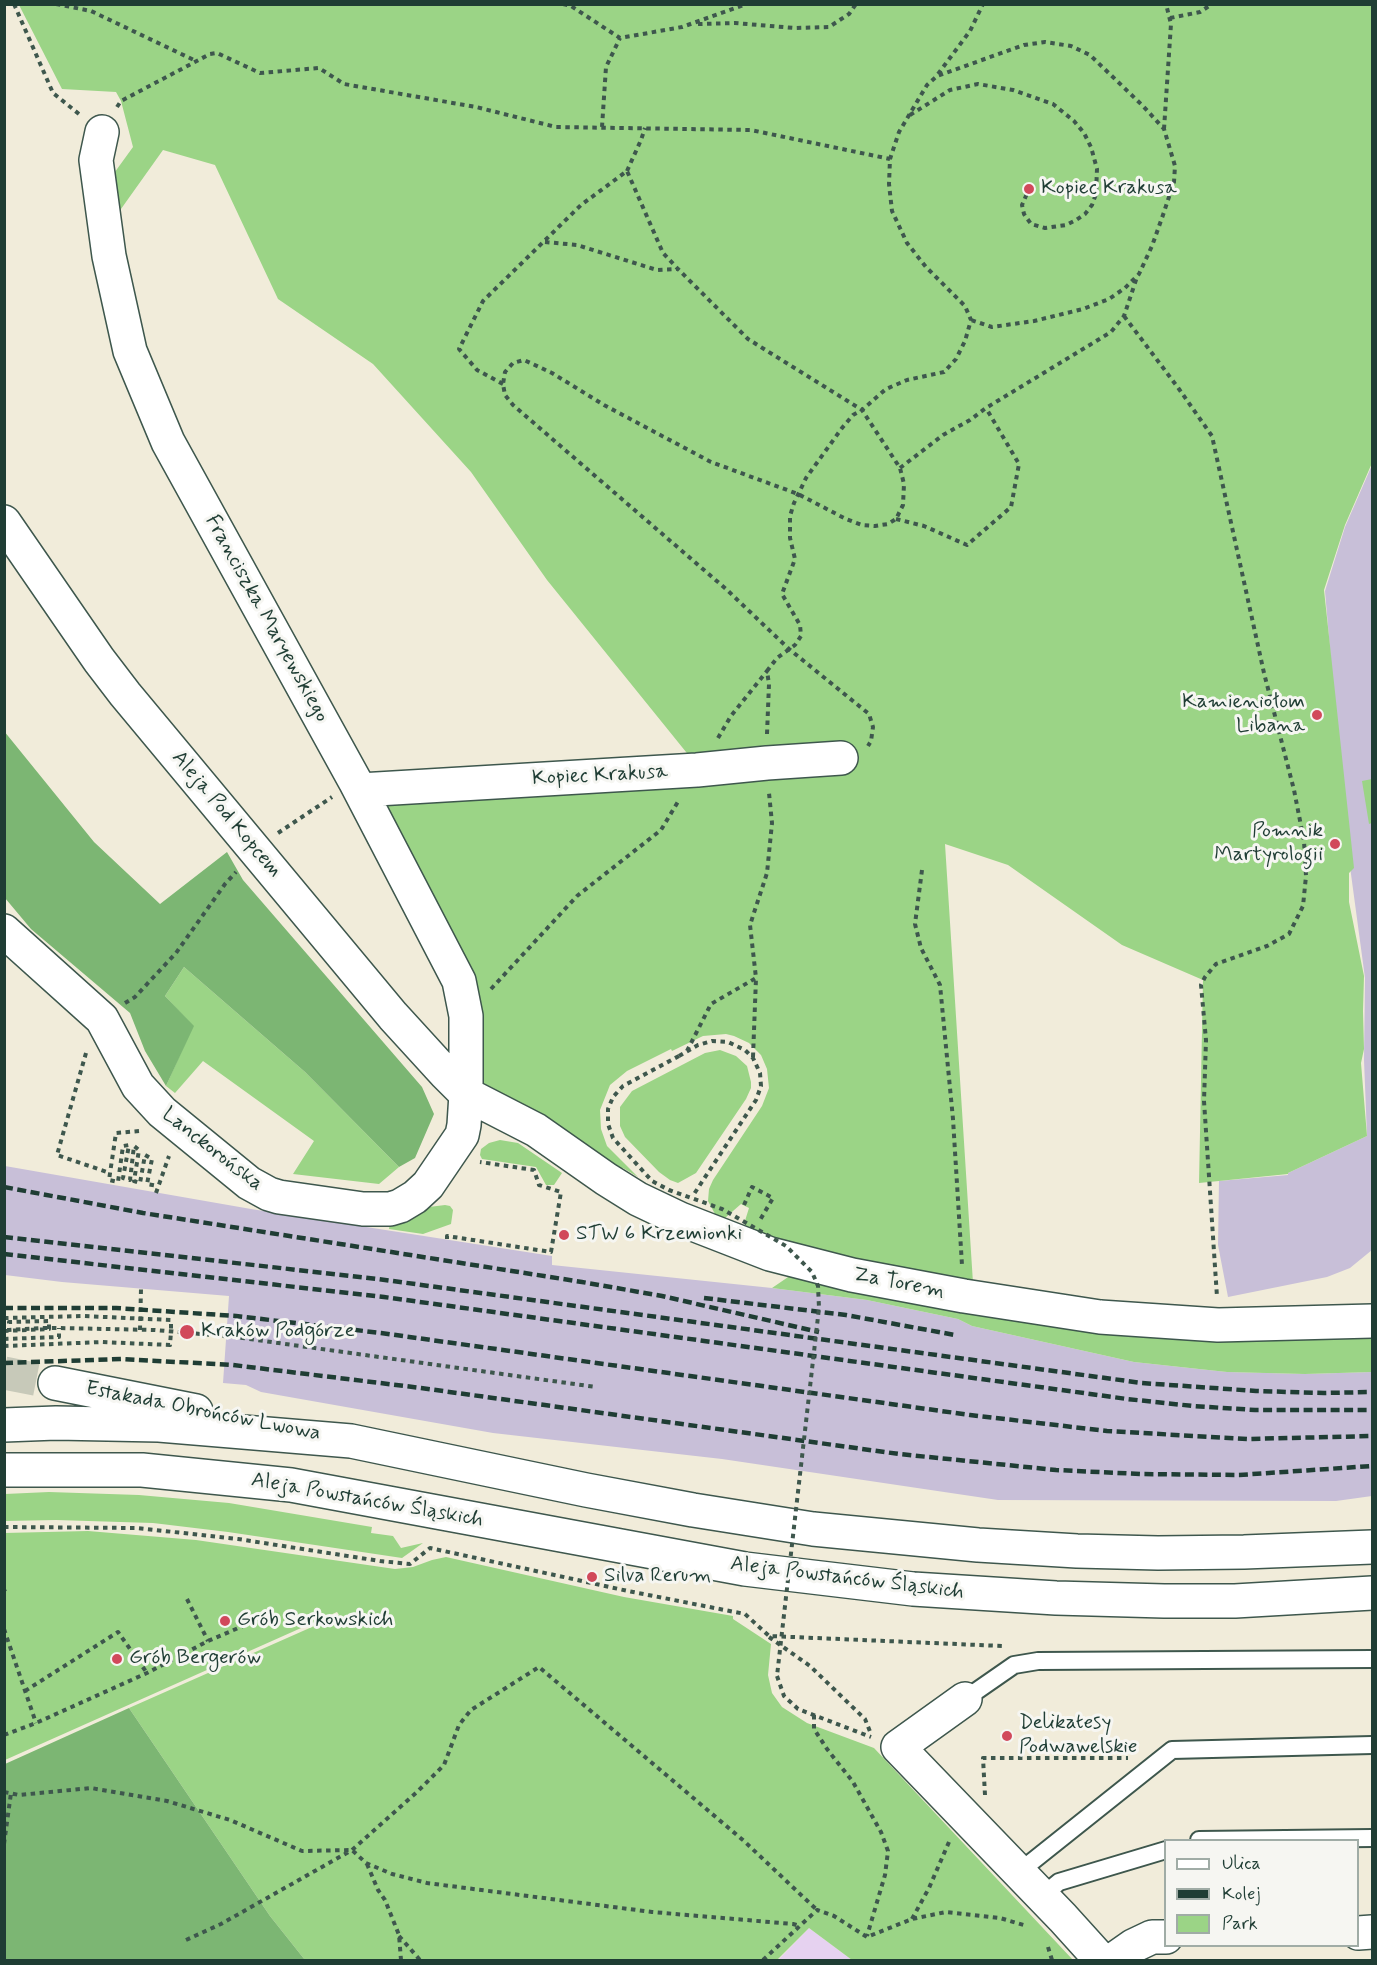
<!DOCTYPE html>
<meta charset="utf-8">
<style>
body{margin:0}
#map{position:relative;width:1377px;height:1965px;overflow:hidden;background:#f1ecda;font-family:Mynerve,sans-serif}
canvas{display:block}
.frame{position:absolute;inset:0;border:6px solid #1f3d34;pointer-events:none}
.legend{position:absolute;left:1164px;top:1839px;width:195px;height:108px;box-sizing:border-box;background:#f6f6f2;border:2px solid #a0aca6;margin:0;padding:8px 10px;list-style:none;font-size:18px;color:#1f3d34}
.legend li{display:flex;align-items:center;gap:12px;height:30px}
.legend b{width:30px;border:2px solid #a0aca6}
</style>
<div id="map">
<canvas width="1377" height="1965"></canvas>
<div class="frame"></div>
<ul class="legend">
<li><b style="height:8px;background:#fff"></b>Ulica</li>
<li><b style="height:8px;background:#1f3d34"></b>Kolej</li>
<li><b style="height:16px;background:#9bd486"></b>Park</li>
</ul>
</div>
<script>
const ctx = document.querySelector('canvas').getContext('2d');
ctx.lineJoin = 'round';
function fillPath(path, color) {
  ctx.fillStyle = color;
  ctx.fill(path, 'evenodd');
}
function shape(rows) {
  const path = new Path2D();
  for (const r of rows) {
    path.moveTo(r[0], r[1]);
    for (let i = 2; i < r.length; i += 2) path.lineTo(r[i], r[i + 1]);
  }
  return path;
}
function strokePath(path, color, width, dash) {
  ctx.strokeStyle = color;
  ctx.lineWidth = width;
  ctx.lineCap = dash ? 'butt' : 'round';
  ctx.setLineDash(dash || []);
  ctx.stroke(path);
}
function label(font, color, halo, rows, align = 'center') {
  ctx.font = font + ' Mynerve,sans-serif';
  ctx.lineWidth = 6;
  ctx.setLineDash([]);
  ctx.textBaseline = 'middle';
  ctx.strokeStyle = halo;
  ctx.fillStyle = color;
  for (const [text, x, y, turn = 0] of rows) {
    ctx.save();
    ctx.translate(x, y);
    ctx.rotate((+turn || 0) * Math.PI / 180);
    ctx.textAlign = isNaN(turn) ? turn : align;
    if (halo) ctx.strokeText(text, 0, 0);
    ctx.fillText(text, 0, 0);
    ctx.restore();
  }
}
fillPath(shape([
 [809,1928,852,1960,778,1960]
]), '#e6d2f0');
fillPath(shape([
 [1372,465,1372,1250,1350,1268,1327,1277,1228,1297,1218,1245,1219,1181,1288,1175,1288,1173,1367,1136,1364,1060,1365,978,1346,837,1325,591,1345,527],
 [5,1166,251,1209,552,1256,552,1265,772,1288,867,1300,958,1319,972,1326,1134,1362,1227,1372,1305,1374,1372,1372,1372,1496,1336,1501,998,1500,722,1459,493,1433,261,1392,246,1385,223,1383,229,1296,62,1282,5,1275]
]), '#c8bfd8');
fillPath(shape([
 [19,5,1372,5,1372,463,1345,525,1324,590,1354,868,1349,873,1349,902,1364,976,1363,1011,1364,1049,1361,1063,1367,1136,1288,1173,1288,1174,1199,1183,1203,980,1122,945,1008,865,945,844,973,1283,897,1272,755,1234,744,1224,749,1208,741,1204,725,1218,715,1214,708,1201,709,1189,713,1180,762,1106,769,1088,767,1069,761,1055,749,1043,734,1036,726,1034,703,1036,672,1051,671,1049,627,1071,610,1085,600,1110,601,1129,607,1146,638,1177,623,1168,616,1172,482,1086,379,801,703,773,547,580,471,472,373,364,278,299,215,165,163,150,116,216,112,176,133,147,121,101,116,92,62,89],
 [1372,779,1372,823,1369,824,1362,781],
 [184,967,305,1072,399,1167,379,1184,293,1174,314,1141,203,1061,175,1093,166,1086,193,1026,165,996],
 [720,1050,736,1056,747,1066,751,1082,751,1088,746,1099,696,1173,678,1183,670,1180,659,1172,625,1137,620,1126,620,1107,632,1091,705,1053],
 [500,1140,518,1143,562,1173,554,1185,546,1185,536,1167,482,1159,480,1155,481,1149,489,1143],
 [445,1205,450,1206,453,1210,451,1224,423,1234,389,1229,390,1223,411,1218,429,1207],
 [794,1273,1372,1330,1372,1372,1305,1374,1227,1372,1134,1362,972,1326,958,1319,867,1300,772,1288],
 [49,1492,139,1495,229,1503,372,1527,371,1533,393,1536,401,1548,423,1543,402,1558,228,1532,153,1523,56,1520,5,1521,5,1494],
 [88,1531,196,1540,395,1569,413,1567,432,1560,446,1557,624,1597,733,1616,733,1619,771,1644,768,1675,772,1693,782,1707,807,1723,874,1748,1073,1960,852,1960,809,1928,777,1960,305,1960,270,1916,129,1708,339,1615,337,1612,5,1760,4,1533]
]), '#9bd486');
fillPath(shape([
 [4,731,94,842,160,904,227,852,243,880,422,1087,434,1114,415,1158,399,1167,305,1072,184,967,165,996,194,1026,166,1086,145,1051,130,1013,31,929,5,898],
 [129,1708,270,1916,305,1960,5,1960,5,1764]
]), '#7cb673');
strokePath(shape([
 [4,1373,55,1383]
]), '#c7c9b9', 33, [33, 16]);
const service = shape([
 [965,1699,1014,1665,1038,1661,1372,1659],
 [1199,1840,1372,1838],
 [1019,1872,1172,1750,1372,1745],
 [1042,1896,1059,1882,1166,1850]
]);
const minor = shape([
 [4,522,99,660,125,694,393,1016,446,1074,466,1094,536,1130,606,1179,638,1199,680,1219,770,1254,852,1275,964,1296,1100,1317,1218,1325,1372,1321],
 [360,790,697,770,767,763,841,758],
 [4,931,102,1019,138,1086,162,1112,249,1183,269,1194,279,1197,363,1209,390,1209,400,1206,415,1197,428,1185,462,1135,464,1125,466,1094,466,1016,459,981,355,781,168,442,130,351,109,256,96,160,102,132],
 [965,1699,898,1747,1063,1918,1101,1960],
 [1358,1933,1372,1932],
 [1113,1960,1133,1946,1152,1937,1166,1937]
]);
const secondary = shape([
 [55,1383,196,1411],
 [4,1425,56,1423,159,1425,351,1441,586,1490,693,1510,813,1529,978,1545,1077,1551,1158,1553,1244,1552,1372,1547],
 [4,1470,142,1470,291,1485,745,1569,913,1589,1056,1598,1164,1601,1235,1601,1372,1593]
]);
strokePath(service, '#3e574d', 20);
strokePath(minor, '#3e574d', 36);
strokePath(secondary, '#3e574d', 36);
strokePath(shape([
 [14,4,53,93,79,114],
 [56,4,91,11,196,61],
 [563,4,571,6,620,38,682,27,747,4],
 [1170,18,1200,12,1212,4],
 [698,24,735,23,794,28,829,27,849,14,856,4],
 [938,74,970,31,983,4],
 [117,107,121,101,210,54,217,53,260,73,319,68,344,84,476,107,556,127,751,130,890,159],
 [910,115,950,90,978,84,1013,90,1053,104,1074,121,1084,133,1091,147,1097,169,1096,194,1092,205,1085,214,1076,220,1066,225,1045,228,1031,224,1024,214,1022,205,1029,189],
 [602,127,606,67,620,38],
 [1164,129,1171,24,1166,4],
 [627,171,641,140,645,128],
 [545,242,577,245,657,270,677,269],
 [1124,316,1179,389,1212,436,1264,673,1294,790,1304,841,1306,876,1303,906,1289,934,1267,946,1216,964,1205,977,1201,985,1206,1040,1204,1101,1217,1297],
 [503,384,477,370,459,349,483,301,581,205,627,171,663,253,678,269,748,339,862,410,900,468,904,484,903,505,896,519,888,524,875,526,862,525,846,519,798,494,711,462,604,405,552,373,524,360,513,363,505,372,503,384,505,395,513,405,726,589,789,649,869,714,873,727,871,741,868,746],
 [900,468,943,435,970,420,986,408,1111,332,1124,316,1137,277],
 [896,519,924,526,967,545,1011,507,1019,464,986,408],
 [767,734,769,684,767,671,777,658,795,645,801,636,800,625,782,594,795,559,790,538,790,516,794,503,806,478,842,428,853,415,862,410,886,389,907,380,944,372,956,359,965,341,971,320,965,306,926,267,907,243,892,211,889,184,890,159,899,132,927,85,937,76,1024,45,1045,42,1071,46,1090,55,1143,106,1164,129,1175,166,1174,182,1163,215,1152,246,1139,274,1125,288,1109,299,1083,309,1034,321,992,327,971,320],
 [718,738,731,716,767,671],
 [278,833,332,797],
 [922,870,915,924,921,948,940,985,953,1119,962,1265],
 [491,989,577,896,661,830,679,800],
 [125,1003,135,997,176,953,225,884,236,872],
 [687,1051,711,1004,756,978,750,925,767,873,772,823,769,793],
 [86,1053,57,1155,110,1173],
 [679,1056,698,1045,712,1041,728,1042,745,1050,753,1058,760,1073,761,1086,756,1100,694,1194],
 [753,1057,756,978],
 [139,1131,116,1133,109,1180,118,1182,123,1146,129,1145,123,1178,130,1180,134,1146,139,1150,134,1181,140,1183,145,1155,152,1159,147,1184,158,1186],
 [156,1193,169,1156],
 [744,1205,752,1187,773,1198,760,1220],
 [447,1239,447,1236,551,1252,561,1192,539,1185,534,1170,480,1162],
 [140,1330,141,1289],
 [4,1331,49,1329,49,1321,9,1322,9,1330,45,1328,59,1328,155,1330,235,1337,596,1387],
 [4,1339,59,1337,59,1328],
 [4,1346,102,1342,170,1345,171,1332],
 [4,1527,137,1528,238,1539,380,1561,410,1564,430,1548,628,1591,745,1614,769,1636,1002,1646],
 [4,1590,6,1589],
 [187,1599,208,1641],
 [4,1629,36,1723],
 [769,1637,810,1666,865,1719,871,1734],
 [777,1676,784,1696,798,1709,871,1737],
 [25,1691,118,1632,147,1673],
 [814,1715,814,1729,827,1749,853,1782,881,1832,888,1851,885,1875,867,1936],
 [4,1735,36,1723,147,1673,208,1641,250,1623,272,1617],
 [4,1792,19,1795,91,1788,167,1801,230,1820,302,1851,352,1850,366,1863,392,1874,427,1883,652,1912,793,1924,800,1926],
 [985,1795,983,1758,1128,1758],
 [4,1844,11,1793],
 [367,1864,378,1890,385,1900,399,1935,401,1960],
 [912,1919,929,1888,949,1842],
 [399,1936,420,1960],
 [186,1940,221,1924,352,1850,417,1792,444,1765,459,1725,471,1710,539,1667,744,1841,817,1910],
 [1048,1947,1052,1960],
 [763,1960,817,1910,834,1916,867,1937,912,1919,946,1912,1000,1918,1027,1926]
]), '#3e574d', 4, [4.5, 4.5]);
strokePath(service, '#fff', 16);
strokePath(minor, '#fff', 33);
strokePath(secondary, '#fff', 33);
strokePath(shape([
 [4,1187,143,1213,582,1282,662,1296,819,1332],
 [4,1237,378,1279,1142,1383,1256,1391,1324,1393,1372,1392],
 [4,1254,384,1297,1127,1399,1193,1406,1255,1410,1372,1410],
 [704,1298,846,1315,955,1335],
 [4,1308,116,1308,236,1316,381,1333,970,1415,1107,1431,1247,1439,1372,1436],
 [4,1363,121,1359,233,1365,421,1388,899,1454,1056,1470,1140,1474,1239,1475,1372,1466]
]), '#1f3d34', 4.5, [9, 4.5]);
strokePath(shape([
 [679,1056,623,1086,613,1097,608,1109,608,1124,613,1138,652,1181,669,1190,722,1209,786,1246,812,1272,818,1286,819,1308,777,1676],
 [4,1318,83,1316,171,1320,171,1332]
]), '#3e574d', 4, [4.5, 4.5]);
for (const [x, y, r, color] of [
 [1029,189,6,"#d1495b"],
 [1317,715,6,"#d1495b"],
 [1335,844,6,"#d1495b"],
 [564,1235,6,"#d1495b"],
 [187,1332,8,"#d1495b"],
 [592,1577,6,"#d1495b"],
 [225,1621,6,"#d1495b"],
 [117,1659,6,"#d1495b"],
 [1007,1736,6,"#d1495b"]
]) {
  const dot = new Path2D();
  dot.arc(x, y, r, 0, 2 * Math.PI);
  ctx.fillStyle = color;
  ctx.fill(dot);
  strokePath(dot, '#f6f6f2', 2);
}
label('21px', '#1f3d34', '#f6f6f2', [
 ["Kopiec Krakusa",1041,189],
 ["Kamieniołom",1305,703,"right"],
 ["Libana",1305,727,"right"],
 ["Pomnik",1323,832,"right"],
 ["Martyrologii",1323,856,"right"],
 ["STW 6 Krzemionki",576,1235],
 ["Kraków Podgórze",201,1332],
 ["Silva Rerum",604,1577],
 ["Grób Serkowskich",237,1621],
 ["Grób Bergerów",129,1659],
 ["Delikatesy",1019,1724],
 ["Podwawelskie",1019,1748]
], 'left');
label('21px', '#1f3d34', '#f6f6f2', [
 ["Franciszka Maryewskiego",266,619,61],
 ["Kopiec Krakusa",600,776,-3],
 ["Aleja Pod Kopcem",226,815,50],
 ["Lanckorońska",212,1150,38],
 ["Za Torem",899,1284,11],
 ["Estakada Obrońców Lwowa",203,1412,11],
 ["Aleja Powstańców Śląskich",367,1501,10],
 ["Aleja Powstańców Śląskich",847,1579,7]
]);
</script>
